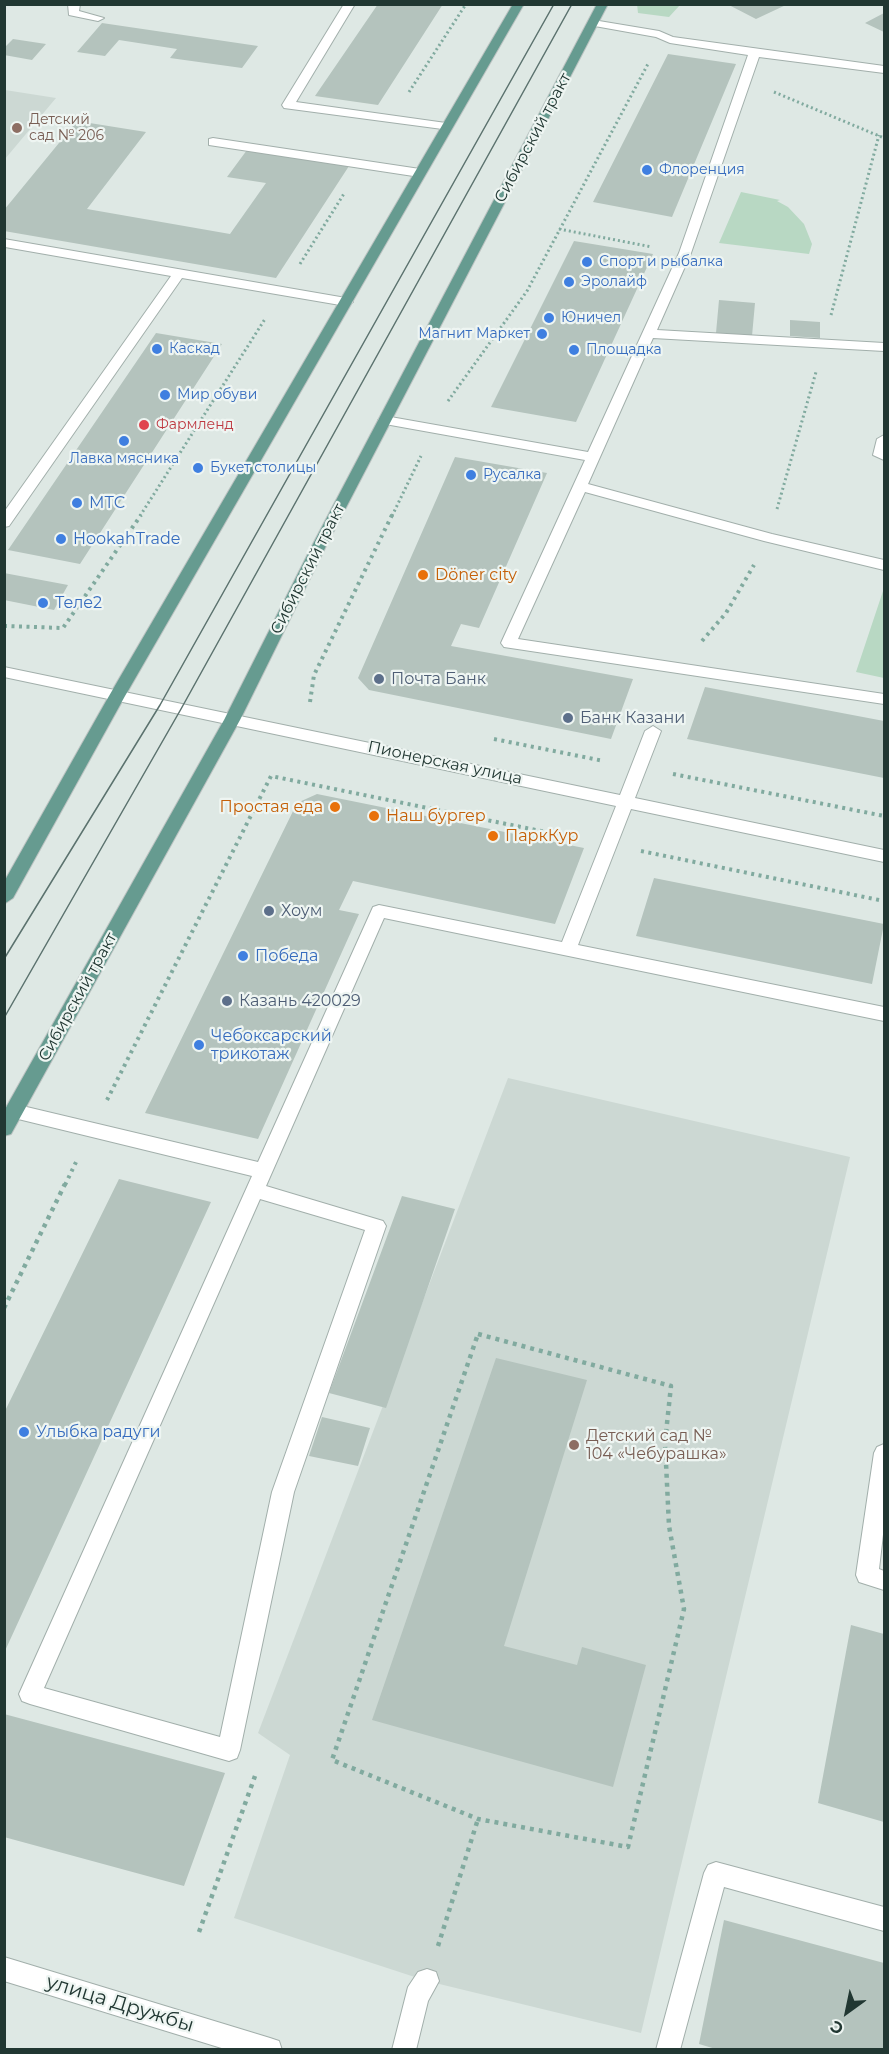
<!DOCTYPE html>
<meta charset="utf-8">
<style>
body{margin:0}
#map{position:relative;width:889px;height:2054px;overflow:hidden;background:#dee8e4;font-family:Montserrat,sans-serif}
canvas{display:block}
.frame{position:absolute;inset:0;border:6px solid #213732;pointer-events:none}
.north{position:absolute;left:817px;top:1982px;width:60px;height:60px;-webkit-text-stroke:4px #eef5f2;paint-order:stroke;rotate:213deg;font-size:16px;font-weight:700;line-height:24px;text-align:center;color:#213732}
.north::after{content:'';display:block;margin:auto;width:21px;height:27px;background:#213732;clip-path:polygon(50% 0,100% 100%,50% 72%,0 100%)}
</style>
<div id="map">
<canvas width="889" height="2054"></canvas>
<div class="frame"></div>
<div class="north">С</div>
</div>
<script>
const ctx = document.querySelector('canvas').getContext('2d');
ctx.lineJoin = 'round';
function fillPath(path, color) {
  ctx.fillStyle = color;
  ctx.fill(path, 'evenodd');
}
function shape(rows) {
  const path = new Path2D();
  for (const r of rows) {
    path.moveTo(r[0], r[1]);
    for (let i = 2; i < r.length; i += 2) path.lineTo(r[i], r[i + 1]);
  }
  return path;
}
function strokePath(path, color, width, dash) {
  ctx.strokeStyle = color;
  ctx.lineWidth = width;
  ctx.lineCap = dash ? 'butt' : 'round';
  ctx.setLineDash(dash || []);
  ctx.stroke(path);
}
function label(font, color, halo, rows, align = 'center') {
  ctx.font = font + ' Montserrat,sans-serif';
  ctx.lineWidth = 4.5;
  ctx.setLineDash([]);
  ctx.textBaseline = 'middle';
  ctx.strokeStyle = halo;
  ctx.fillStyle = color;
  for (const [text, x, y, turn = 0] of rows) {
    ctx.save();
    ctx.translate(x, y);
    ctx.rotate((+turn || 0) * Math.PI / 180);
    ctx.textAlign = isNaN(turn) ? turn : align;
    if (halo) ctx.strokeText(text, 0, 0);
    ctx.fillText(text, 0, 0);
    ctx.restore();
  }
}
fillPath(shape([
 [5,90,56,98,5,159,4,90],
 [508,1078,850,1157,641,2033,427,1981,234,1918,290,1755,258,1733]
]), '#ccd8d3');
fillPath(shape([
 [637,4,680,4,680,5,669,17,638,13],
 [741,192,780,200,777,201,788,207,804,224,812,244,809,254,719,243],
 [884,588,884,678,856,672]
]), '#b8d8c3');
fillPath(shape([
 [378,4,443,4,378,105,315,96],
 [727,4,788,4,756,19],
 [884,13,884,32,865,23],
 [102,23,258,46,242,68,170,58,177,49,119,40,105,56,77,52],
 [13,39,46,44,32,60,4,55,4,48],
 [668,54,736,64,672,217,593,202],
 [77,121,146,132,87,209,230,234,266,183,227,177,247,150,349,166,276,278,4,231,4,210],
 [574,241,653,254,576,422,491,407],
 [719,300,755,303,752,336,716,333],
 [790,320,820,322,820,338,790,336],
 [156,333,222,344,80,564,8,550],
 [455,457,547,473,479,628,461,624,451,646,633,679,611,739,369,690,358,678],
 [4,573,68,585,54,610,4,600],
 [705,687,884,721,884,778,687,739],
 [317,794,584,848,555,924,353,881,339,910,359,914,258,1139,145,1113,297,803],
 [654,878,884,924,872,984,636,936],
 [119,1179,211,1202,4,1653,4,1413],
 [402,1196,455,1209,386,1408,329,1393],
 [496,1358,587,1380,504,1646,577,1665,582,1647,646,1665,613,1787,372,1720],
 [322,1417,370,1428,358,1466,309,1456],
 [851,1625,884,1634,884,1822,818,1803],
 [4,1714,225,1773,184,1886,4,1837],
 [724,1920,884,1963,884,2050,719,2050,699,2044]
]), '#b4c3bd');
const minor = shape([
 [68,4,80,4,79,11,104,18,98,21,69,15,68,4],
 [344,4,355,4,296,102,446,123,450,124,450,130,284,108,282,105,344,4],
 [593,20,659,31,673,37,884,66,884,73,759,57,691,253,657,330,884,343,884,351,653,338,588,484,772,534,884,560,884,570,764,541,585,492,518,639,884,694,884,704,504,647,501,643,585,460,385,424,378,420,385,416,588,452,679,253,748,55,670,43,656,37,589,25,589,21,593,20],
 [213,138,420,169,426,173,420,177,209,145,209,139,213,138],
 [4,239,346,298,353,302,346,306,182,278,9,526,4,527,4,512,171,276,5,247,4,239],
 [884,435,884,460,873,455,877,439,884,435],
 [4,667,620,795,645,731,653,726,661,731,635,798,884,850,884,862,631,809,578,945,884,1007,884,1021,384,918,266,1186,383,1221,386,1226,294,1492,240,1750,237,1758,229,1761,30,1704,22,1701,19,1694,252,1176,14,1118,7,1116,5,1111,7,1106,14,1104,258,1162,373,907,379,905,562,942,616,806,4,677,4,667],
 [260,1199,365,1230,272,1492,220,1737,44,1688,260,1199],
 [884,1444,884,1526,879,1569,884,1571,884,1590,859,1582,856,1575,874,1453,877,1447,884,1444],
 [716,1862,884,1907,884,1931,724,1887,680,2050,656,2050,704,1873,708,1865,716,1862],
 [4,1957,270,2038,279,2041,282,2050,228,2050,4,1981,4,1957],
 [427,1969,436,1972,439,1981,428,2001,416,2050,392,2050,408,1987,418,1972,427,1969]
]);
const major = shape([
 [513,4,524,4,125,696,13,898,4,904,4,882,109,696,513,4],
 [597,4,608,4,326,546,240,720,11,1134,4,1136,4,1111,224,720,312,546,597,4]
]);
strokePath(minor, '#a2afab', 2);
strokePath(major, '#bcc3c2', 2);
strokePath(shape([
 [409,92,466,4],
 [774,92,884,138],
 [559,229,652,247],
 [300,264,345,192],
 [831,315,879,135],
 [448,401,527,291,649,62],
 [777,509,816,372],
 [140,516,265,319],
 [392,516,421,456]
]), '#81aa9f', 3, [2, 3]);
strokePath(shape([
 [4,626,63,628,141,515],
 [702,641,726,613,754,565],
 [310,702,314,675,392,515],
 [494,739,604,761],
 [673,774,884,816],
 [641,851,884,901],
 [107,1100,271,776,575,838],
 [65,1185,77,1160]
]), '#81aa9f', 4, [3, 4.5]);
strokePath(shape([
 [4,1308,65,1184],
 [478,1334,671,1386,665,1442,669,1526,684,1609,628,1847,478,1819,332,1760,478,1334],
 [199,1932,255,1776],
 [438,1946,478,1819]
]), '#81aa9f', 4.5, [4, 5]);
fillPath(minor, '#fff');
fillPath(major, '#669b90');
strokePath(shape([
 [4,959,160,705,554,4],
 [4,1018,181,709,572,4]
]), '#5b726e', 1.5);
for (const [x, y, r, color] of [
 [17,128,6,"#8d6e63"],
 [647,170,6,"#3f7fe0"],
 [587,262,6,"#3f7fe0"],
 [569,282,6,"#3f7fe0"],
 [549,318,6,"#3f7fe0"],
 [542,334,6,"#3f7fe0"],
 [157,349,6,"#3f7fe0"],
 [574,350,6,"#3f7fe0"],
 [165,395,6,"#3f7fe0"],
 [144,425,6,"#e0444e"],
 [124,441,6,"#3f7fe0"],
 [198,468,6,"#3f7fe0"],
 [471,475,6,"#3f7fe0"],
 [77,503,6,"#3f7fe0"],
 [61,539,6,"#3f7fe0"],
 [423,575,6,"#e8710a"],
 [43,603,6,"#3f7fe0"],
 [379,679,6,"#5c6f8a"],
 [568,718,6,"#5c6f8a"],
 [335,807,6,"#e8710a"],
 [374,816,6,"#e8710a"],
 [493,836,6,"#e8710a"],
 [269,911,6,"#5c6f8a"],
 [243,956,6,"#3f7fe0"],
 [227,1001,6,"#5c6f8a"],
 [199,1045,6,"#3f7fe0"],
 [24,1432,6,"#3f7fe0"],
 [574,1445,6,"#8d6e63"]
]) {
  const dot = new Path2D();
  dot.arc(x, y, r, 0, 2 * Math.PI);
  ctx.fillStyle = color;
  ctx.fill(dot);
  strokePath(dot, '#eef5f2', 2);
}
label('14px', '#785e54', '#eef5f2', [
 ["Детский",29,120],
 ["сад № 206",29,136]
], 'left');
label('14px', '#366cbe', '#eef5f2', [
 ["Флоренция",659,170],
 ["Спорт и рыбалка",599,262],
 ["Эролайф",581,282],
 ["Юничел",561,318],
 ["Магнит Маркет",530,334,"right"],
 ["Каскад",169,349],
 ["Площадка",586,350],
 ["Мир обуви",177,395],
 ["Лавка мясника",124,459,"center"],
 ["Букет столицы",210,468],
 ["Русалка",483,475]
], 'left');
label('14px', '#be3a42', '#eef5f2', [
 ["Фармленд",156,425]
], 'left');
label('16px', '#213732', '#eef5f2', [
 ["Сибирский тракт",533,138,-62],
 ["Сибирский тракт",308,569,-63],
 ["Пионерская улица",445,763,12],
 ["Сибирский тракт",78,997,-61]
]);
label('16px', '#366cbe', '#eef5f2', [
 ["МТС",89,503],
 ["HookahTrade",73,539],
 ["Теле2",55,603],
 ["Победа",255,956],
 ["Чебоксарский",211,1036],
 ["трикотаж",211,1054],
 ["Улыбка радуги",36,1432]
], 'left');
label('16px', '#c56008', '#eef5f2', [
 ["Döner city",435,575],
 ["Простая еда",323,807,"right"],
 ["Наш бургер",386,816],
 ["ПаркКур",505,836]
], 'left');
label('16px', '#4e5e75', '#eef5f2', [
 ["Почта Банк",391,679],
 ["Банк Казани",580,718],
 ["Хоум",281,911],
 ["Казань 420029",239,1001]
], 'left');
label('16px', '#785e54', '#eef5f2', [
 ["Детский сад №",586,1436],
 ["104 «Чебурашка»",586,1454]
], 'left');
label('20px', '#213732', '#eef5f2', [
 ["улица Дружбы",120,2004,17]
]);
</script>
